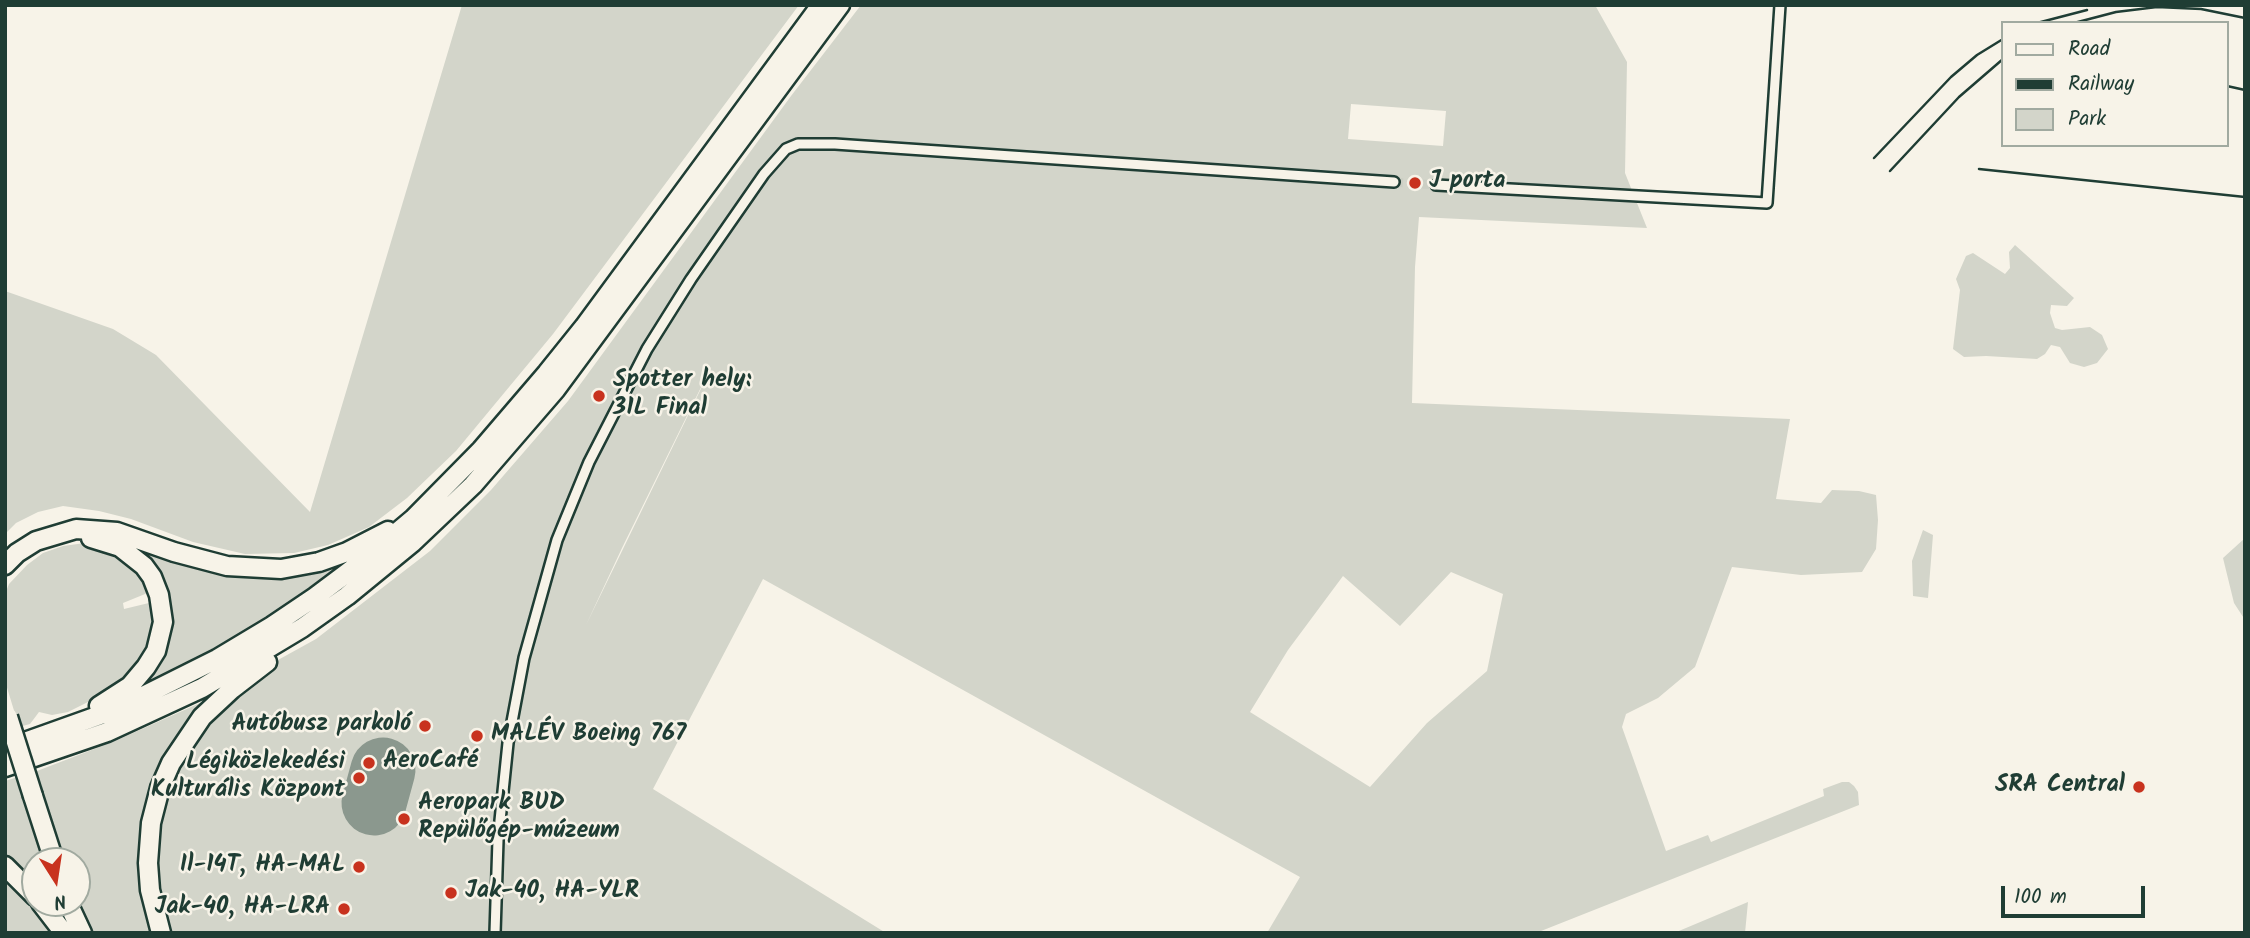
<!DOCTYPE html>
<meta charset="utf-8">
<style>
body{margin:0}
#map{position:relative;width:2250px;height:938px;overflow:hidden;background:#f7f3e8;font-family:Kalam,sans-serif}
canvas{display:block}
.frame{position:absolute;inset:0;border:7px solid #1f3d34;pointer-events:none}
.legend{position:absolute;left:2001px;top:21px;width:228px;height:126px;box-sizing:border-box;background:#f7f3e8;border:2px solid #a1aaa0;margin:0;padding:9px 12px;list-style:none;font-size:21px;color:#1f3d34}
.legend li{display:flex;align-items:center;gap:14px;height:35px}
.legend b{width:35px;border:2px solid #a1aaa0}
.north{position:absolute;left:21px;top:847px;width:70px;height:70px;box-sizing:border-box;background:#f7f3e8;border:2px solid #a1aaa0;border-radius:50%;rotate:168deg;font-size:19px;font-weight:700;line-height:28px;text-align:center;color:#1f3d34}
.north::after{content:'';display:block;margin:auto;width:24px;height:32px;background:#c8321e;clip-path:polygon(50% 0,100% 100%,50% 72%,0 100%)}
.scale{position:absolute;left:2001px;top:886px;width:144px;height:32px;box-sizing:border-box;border:4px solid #1f3d34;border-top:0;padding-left:9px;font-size:21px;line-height:24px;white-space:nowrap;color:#1f3d34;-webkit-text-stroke:5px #f7f3e8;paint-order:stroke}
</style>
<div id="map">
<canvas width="2250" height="938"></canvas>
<div class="frame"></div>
<ul class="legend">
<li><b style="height:9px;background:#f7f3e8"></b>Road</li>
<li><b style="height:9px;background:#1f3d34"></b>Railway</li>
<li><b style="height:19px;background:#d3d5ca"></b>Park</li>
</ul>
<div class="north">N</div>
<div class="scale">100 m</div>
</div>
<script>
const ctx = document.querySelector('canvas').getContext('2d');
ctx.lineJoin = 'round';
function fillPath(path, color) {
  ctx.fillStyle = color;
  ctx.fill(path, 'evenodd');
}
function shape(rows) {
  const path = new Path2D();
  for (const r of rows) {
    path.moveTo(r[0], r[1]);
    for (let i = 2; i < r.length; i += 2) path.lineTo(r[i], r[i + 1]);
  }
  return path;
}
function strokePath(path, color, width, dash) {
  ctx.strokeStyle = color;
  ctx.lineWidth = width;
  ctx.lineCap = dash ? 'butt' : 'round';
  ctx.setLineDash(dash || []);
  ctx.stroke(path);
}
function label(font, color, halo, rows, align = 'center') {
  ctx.font = font + ' Kalam,sans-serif';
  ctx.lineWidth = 5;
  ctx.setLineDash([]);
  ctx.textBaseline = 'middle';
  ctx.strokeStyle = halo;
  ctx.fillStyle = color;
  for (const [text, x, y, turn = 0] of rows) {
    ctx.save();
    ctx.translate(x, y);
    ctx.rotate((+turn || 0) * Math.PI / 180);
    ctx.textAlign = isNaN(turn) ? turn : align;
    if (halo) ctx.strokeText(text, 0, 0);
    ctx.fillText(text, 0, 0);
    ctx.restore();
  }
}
fillPath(shape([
 [462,5,799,5,553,334,456,451,407,498,369,527,328,545,294,553,245,554,193,542,131,519,99,511,63,506,38,512,16,523,5,534,5,291,113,329,156,355,310,512],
 [861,5,1595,5,1627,62,1625,173,1647,228,1419,217,1415,267,1412,403,1790,419,1776,499,1821,503,1832,490,1859,491,1876,495,1878,520,1876,549,1862,572,1801,575,1732,567,1695,667,1658,698,1626,714,1622,727,1666,851,1708,835,1711,842,1824,796,1823,789,1842,782,1849,782,1854,786,1858,792,1859,805,1536,933,1267,933,1300,877,763,579,653,789,886,933,5,933,5,781,37,771,115,741,200,703,316,639,430,551,491,490,568,401,791,96],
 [1351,104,1446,111,1443,146,1348,139],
 [711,367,711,368,586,625,622,548],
 [1451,572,1503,594,1487,671,1427,723,1370,787,1250,712,1288,650,1343,576,1400,626],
 [35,861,77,861,77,903,35,903],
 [2015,245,2074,298,2067,306,2051,305,2050,313,2055,328,2062,330,2090,327,2102,335,2108,349,2097,363,2084,367,2070,363,2060,347,2051,345,2045,354,2037,359,1986,356,1964,357,1953,349,1960,290,1956,279,1966,256,1973,253,2005,274,2010,268,2009,252],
 [1923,530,1933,535,1928,598,1913,596,1912,561],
 [2245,538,2245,620,2234,603,2223,558],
 [85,543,119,554,143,577,150,592,123,603,124,609,153,602,155,621,143,657,132,673,92,700,68,712,52,715,39,712,30,724,19,727,5,681,5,594,9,584,27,565,43,553,63,546],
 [127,543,177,562,222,574,252,577,282,576,353,559,257,624,199,660,141,690,156,668,166,644,146,557],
 [1748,902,1745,933,1674,933]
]), '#d3d5ca');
strokePath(shape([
 [374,803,383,770]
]), '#8b988e', 65);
strokePath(shape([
 [1394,182,1436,185]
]), '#cccfc4', 9, [9, 4.5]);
const street = shape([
 [1436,185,1767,203,1780,5],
 [495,933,498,840,508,743,524,658,557,540,589,462,647,349,691,279,764,174,786,149,798,144,835,144,1394,182]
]);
const highway = shape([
 [91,538,120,547,144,566,152,577,159,595,163,622,156,651,146,667,130,686,99,706],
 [5,565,17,553,36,541,76,529,117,532,174,552,227,566,281,569,319,562,347,552,388,531],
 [5,749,117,709,217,659,272,626,315,597,363,561,413,519,481,450,547,373,584,327,821,5],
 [5,767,107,732,202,688,302,628,347,596,413,542,473,485,556,389,840,5],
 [33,796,54,861],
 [5,866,35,896],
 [41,903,64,933],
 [68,903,82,933],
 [161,933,150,890,148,863,151,823,160,788,171,763,202,717,232,689,267,662]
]);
strokePath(street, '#1f3d34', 14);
strokePath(highway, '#1f3d34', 23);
strokePath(street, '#f7f3e8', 9);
strokePath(highway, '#f7f3e8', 18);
strokePath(shape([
 [2037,23,2087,10],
 [2074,23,2116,12,2157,7,2201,9,2245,18],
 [2227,86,2245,90],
 [1874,158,1951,77,1977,55,2003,39],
 [1979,169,2245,197],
 [1890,171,1959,97,2003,59]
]), '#1f3d34', 2.5);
const highwayBridge = shape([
 [8,717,33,796]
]);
strokePath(highwayBridge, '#1f3d34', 23, []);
strokePath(highwayBridge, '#f7f3e8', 18);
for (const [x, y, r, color] of [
 [1415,183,7,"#c8321e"],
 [599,396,7,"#c8321e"],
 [425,726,7,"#c8321e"],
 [477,736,7,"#c8321e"],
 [369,763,7,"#c8321e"],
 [359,778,7,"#c8321e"],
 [2139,787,7,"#c8321e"],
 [404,819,7,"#c8321e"],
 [359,867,7,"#c8321e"],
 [451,893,7,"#c8321e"],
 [344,909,7,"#c8321e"]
]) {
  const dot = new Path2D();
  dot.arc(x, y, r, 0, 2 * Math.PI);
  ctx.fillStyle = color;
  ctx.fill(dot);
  strokePath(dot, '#f7f3e8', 2.5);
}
label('bold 24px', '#1f3d34', '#f7f3e8', [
 ["J porta",1429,183],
 ["Spotter hely:",613,382],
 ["31L Final",613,410],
 ["Autóbusz parkoló",411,726,"right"],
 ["MALÉV Boeing 767",491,736],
 ["AeroCafé",383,763],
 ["Légiközlekedési",345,764,"right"],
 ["Kulturális Központ",345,792,"right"],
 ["SRA Central",2125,787,"right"],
 ["Aeropark BUD",418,805],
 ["Repülőgép-múzeum",418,833],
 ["Il-14T, HA-MAL",345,867,"right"],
 ["Jak-40, HA-YLR",465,893],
 ["Jak-40, HA-LRA",330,909,"right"]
], 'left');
</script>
